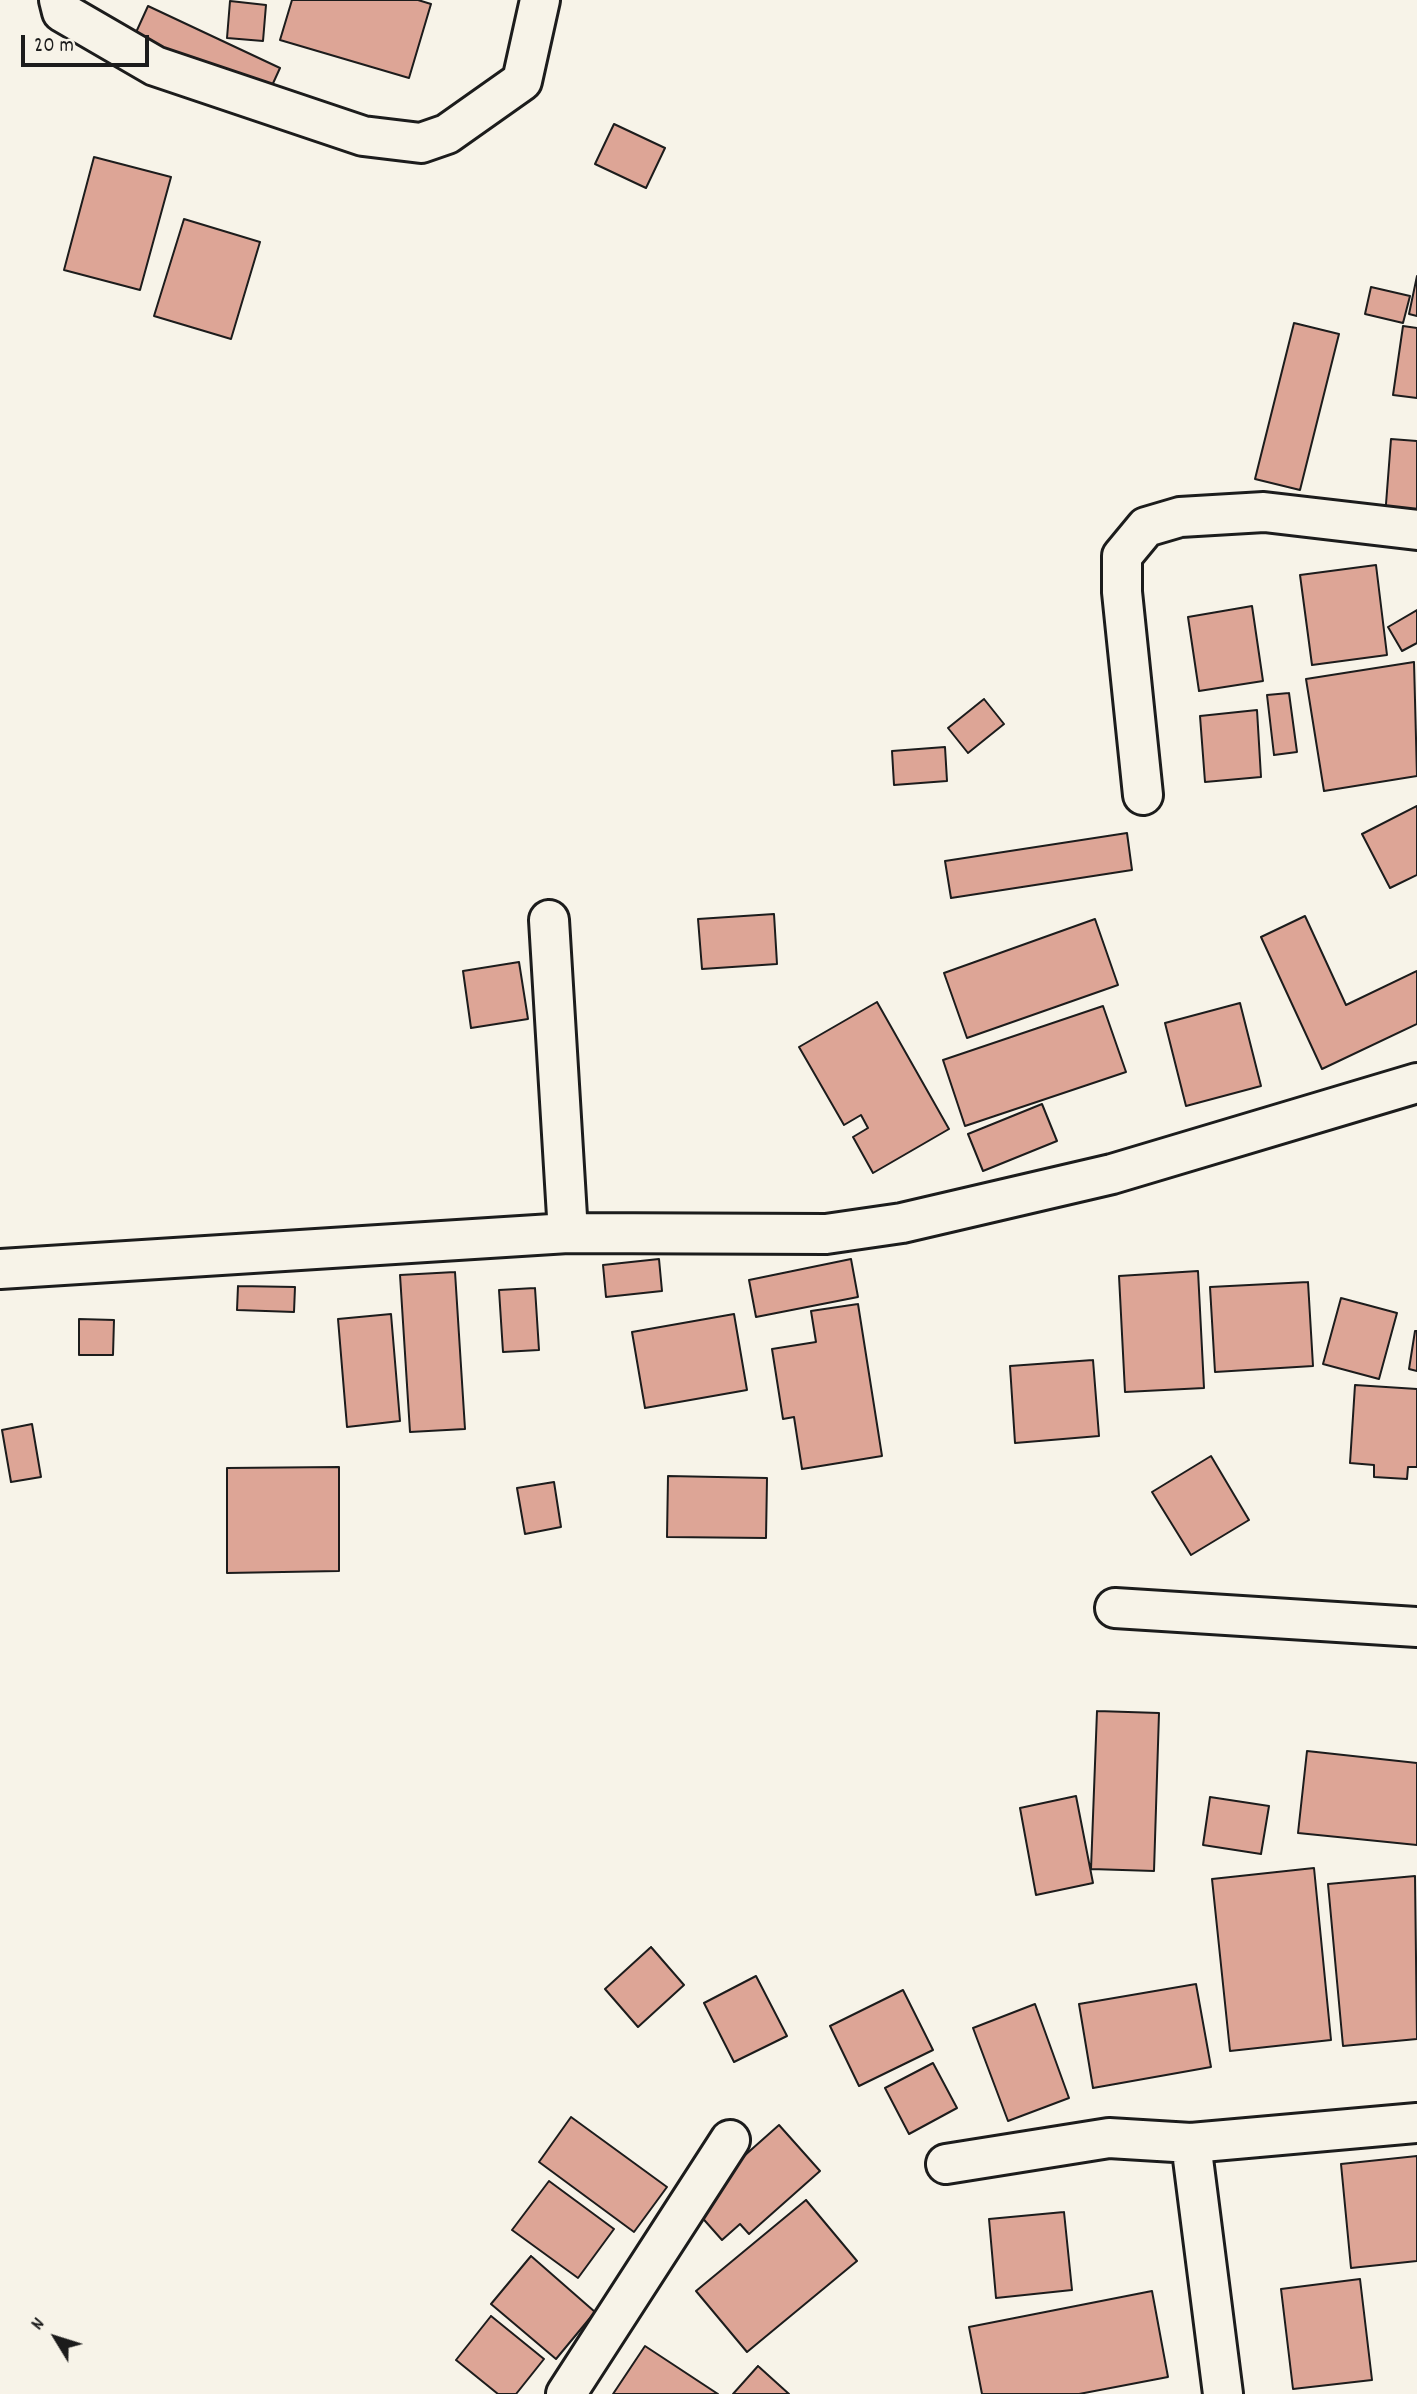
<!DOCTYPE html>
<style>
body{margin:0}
#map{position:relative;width:1417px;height:2394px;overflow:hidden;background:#f7f3e8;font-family:Dekko,sans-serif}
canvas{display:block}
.north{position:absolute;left:21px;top:2303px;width:70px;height:70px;-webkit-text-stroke:5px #f7f3e8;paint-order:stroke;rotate:308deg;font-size:19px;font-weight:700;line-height:28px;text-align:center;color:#1c1c1c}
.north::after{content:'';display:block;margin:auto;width:24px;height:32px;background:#1c1c1c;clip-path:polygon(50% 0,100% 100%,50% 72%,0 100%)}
.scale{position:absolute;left:21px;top:35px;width:128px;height:32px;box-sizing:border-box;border:4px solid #1c1c1c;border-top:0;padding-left:9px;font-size:21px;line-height:24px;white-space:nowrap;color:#1c1c1c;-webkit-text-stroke:5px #f7f3e8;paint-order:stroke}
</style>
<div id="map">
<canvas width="1417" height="2394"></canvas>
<div class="north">N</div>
<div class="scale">20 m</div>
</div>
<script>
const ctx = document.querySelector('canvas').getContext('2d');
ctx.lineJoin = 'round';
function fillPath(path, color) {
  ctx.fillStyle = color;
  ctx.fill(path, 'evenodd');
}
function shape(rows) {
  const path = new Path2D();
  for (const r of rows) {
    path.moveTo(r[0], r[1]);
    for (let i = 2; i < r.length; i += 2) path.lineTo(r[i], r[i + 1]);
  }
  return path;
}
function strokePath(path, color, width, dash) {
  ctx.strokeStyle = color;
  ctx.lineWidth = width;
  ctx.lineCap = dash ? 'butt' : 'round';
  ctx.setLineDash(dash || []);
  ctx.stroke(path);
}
const building = shape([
 [292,0,418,0,431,4,409,78,280,40,292,0],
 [230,1,266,5,263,41,227,38,230,1],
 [148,6,280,68,265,101,133,39,148,6],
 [614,124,665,148,646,188,595,164,614,124],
 [94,157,171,177,140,290,64,270,94,157],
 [184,219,260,242,231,339,154,316,184,219],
 [1417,276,1417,316,1409,314,1417,276],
 [1371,287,1410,296,1403,323,1365,314,1371,287],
 [1294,323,1339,334,1300,490,1255,479,1294,323],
 [1403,326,1417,328,1417,398,1393,395,1403,326],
 [1391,439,1417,441,1417,519,1385,517,1391,439],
 [1376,565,1387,655,1312,665,1300,575,1376,565],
 [1252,606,1263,681,1199,691,1188,617,1252,606],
 [1417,610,1417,643,1402,651,1388,627,1417,610],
 [1414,662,1417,776,1324,791,1306,679,1414,662],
 [1289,693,1297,752,1274,755,1267,695,1289,693],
 [984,699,1004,724,968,753,948,728,984,699],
 [1257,710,1261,777,1205,782,1200,716,1257,710],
 [945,747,947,781,894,785,892,751,945,747],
 [1417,806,1417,875,1390,888,1362,834,1417,806],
 [1127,833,1132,870,951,898,945,861,1127,833],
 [774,914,777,964,702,969,698,919,774,914],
 [1305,916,1346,1005,1417,971,1417,1024,1322,1069,1261,937,1305,916],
 [1095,919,1118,985,967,1038,944,973,1095,919],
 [519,962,528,1019,471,1028,463,971,519,962],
 [877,1002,949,1129,873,1173,853,1137,868,1128,861,1115,844,1125,799,1047,877,1002],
 [1240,1003,1261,1086,1186,1106,1165,1023,1240,1003],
 [1103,1006,1126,1072,965,1126,943,1060,1103,1006],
 [1042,1104,1057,1141,983,1171,968,1134,1042,1104],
 [659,1259,662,1291,606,1297,603,1265,659,1259],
 [851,1259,858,1297,756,1317,749,1280,851,1259],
 [1198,1271,1204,1388,1125,1392,1119,1276,1198,1271],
 [455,1272,465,1429,410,1432,400,1275,455,1272],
 [1308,1282,1313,1366,1215,1372,1210,1287,1308,1282],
 [238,1286,295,1287,294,1312,237,1310,238,1286],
 [535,1288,539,1350,503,1352,499,1290,535,1288],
 [1341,1298,1397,1313,1379,1379,1323,1364,1341,1298],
 [858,1304,882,1456,802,1469,794,1417,783,1419,772,1349,816,1342,811,1311,858,1304],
 [391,1314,400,1421,347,1427,338,1319,391,1314],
 [734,1314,747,1390,645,1408,632,1332,734,1314],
 [79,1319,114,1320,113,1355,79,1355,79,1319],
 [1415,1331,1417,1331,1417,1371,1409,1369,1415,1331],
 [1093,1360,1099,1436,1015,1443,1010,1366,1093,1360],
 [1355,1385,1417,1389,1417,1467,1408,1467,1407,1479,1374,1477,1374,1465,1350,1463,1355,1385],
 [32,1424,41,1477,11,1482,2,1430,32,1424],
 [1211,1456,1249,1520,1191,1555,1152,1492,1211,1456],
 [339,1467,339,1571,227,1573,227,1468,339,1467],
 [668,1476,767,1478,766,1538,667,1537,668,1476],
 [554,1482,561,1527,525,1534,517,1488,554,1482],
 [1097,1711,1159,1713,1154,1871,1091,1869,1097,1711],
 [1307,1751,1417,1763,1417,1845,1298,1833,1307,1751],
 [1076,1796,1093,1883,1036,1895,1020,1808,1076,1796],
 [1210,1797,1269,1806,1261,1854,1203,1845,1210,1797],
 [1314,1868,1331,2040,1230,2051,1212,1879,1314,1868],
 [1415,1876,1417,2039,1343,2046,1328,1884,1415,1876],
 [651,1947,684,1985,638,2027,605,1989,651,1947],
 [756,1976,787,2036,734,2062,704,2003,756,1976],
 [1196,1984,1211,2067,1093,2088,1079,2004,1196,1984],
 [903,1990,933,2050,859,2086,830,2026,903,1990],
 [1035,2004,1069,2098,1008,2121,973,2028,1035,2004],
 [933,2063,957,2108,909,2134,885,2088,933,2063],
 [571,2117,667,2187,634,2232,539,2162,571,2117],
 [779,2125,820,2171,749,2234,740,2224,722,2240,698,2213,708,2188,779,2125],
 [1417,2156,1417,2261,1351,2268,1341,2164,1417,2156],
 [549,2181,614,2229,578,2278,512,2230,549,2181],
 [806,2200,857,2261,747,2352,696,2291,806,2200],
 [1064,2212,1072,2290,996,2298,989,2219,1064,2212],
 [531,2256,595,2312,556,2359,491,2304,531,2256],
 [1360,2279,1372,2380,1293,2389,1281,2289,1360,2279],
 [1152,2291,1168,2377,1079,2394,982,2394,969,2327,1152,2291],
 [491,2316,544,2359,516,2394,498,2394,456,2360,491,2316],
 [645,2346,718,2394,613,2394,645,2346],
 [758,2366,789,2394,733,2394,758,2366]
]);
fillPath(building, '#dda596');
strokePath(building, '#1c1c1c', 2);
const street = shape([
 [59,0,62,12,155,66,363,136,421,143,447,134,522,81,540,0],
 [1143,795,1122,592,1122,556,1146,527,1180,517,1264,512,1417,530],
 [549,920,568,1233],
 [0,1269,568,1233,826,1234,902,1223,1112,1174,1417,1083],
 [1115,1608,1417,1627],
 [1191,2143,1223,2394],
 [946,2164,1109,2138,1191,2143,1417,2123],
 [566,2394,730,2140]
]);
strokePath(street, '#1c1c1c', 44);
strokePath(street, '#f7f3e8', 38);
</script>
